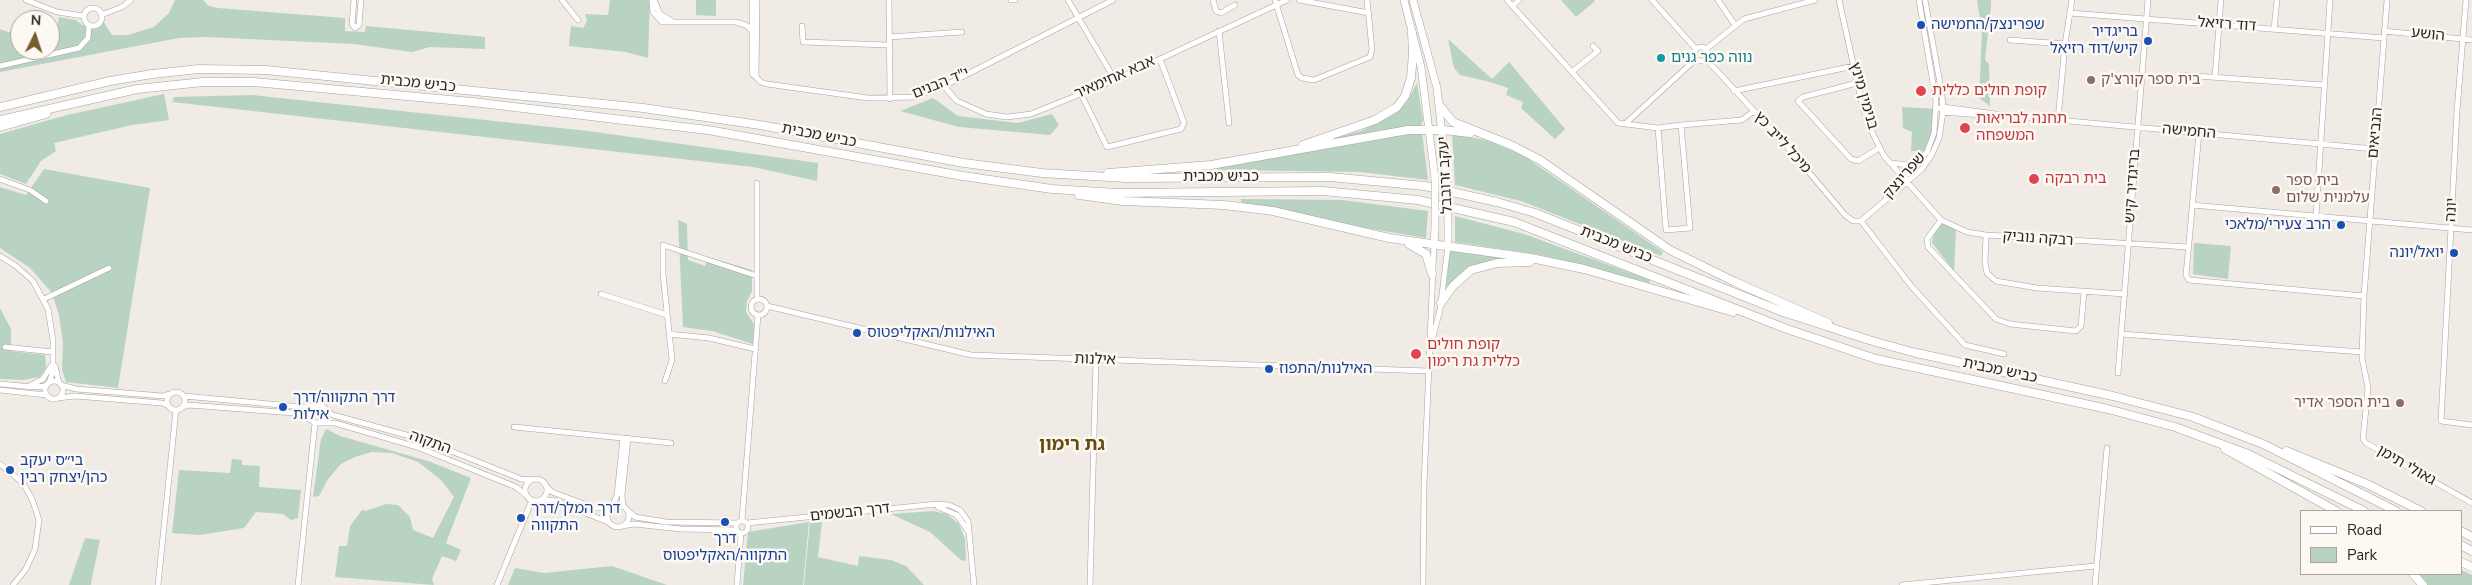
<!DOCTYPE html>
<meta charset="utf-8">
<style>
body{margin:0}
#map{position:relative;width:2472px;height:585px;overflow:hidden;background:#f1ebe5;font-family:"Nunito Sans",sans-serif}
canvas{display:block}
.legend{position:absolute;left:2300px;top:510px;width:162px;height:65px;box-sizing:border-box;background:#fef8f3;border:1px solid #a9a4a1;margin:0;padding:6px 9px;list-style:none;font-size:15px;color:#2a2725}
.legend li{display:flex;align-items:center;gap:10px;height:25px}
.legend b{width:25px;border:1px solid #a9a4a1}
.north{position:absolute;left:10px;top:10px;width:50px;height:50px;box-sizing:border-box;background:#fef8f3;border:1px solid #a9a4a1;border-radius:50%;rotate:4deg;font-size:14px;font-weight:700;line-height:20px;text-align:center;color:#2a2725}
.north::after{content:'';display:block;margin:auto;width:18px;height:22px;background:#765d2e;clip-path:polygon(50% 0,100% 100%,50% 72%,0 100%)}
</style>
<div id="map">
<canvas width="2472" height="585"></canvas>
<ul class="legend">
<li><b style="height:6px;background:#fff"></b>Road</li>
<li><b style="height:14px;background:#b8d3c2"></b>Park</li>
</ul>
<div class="north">N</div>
</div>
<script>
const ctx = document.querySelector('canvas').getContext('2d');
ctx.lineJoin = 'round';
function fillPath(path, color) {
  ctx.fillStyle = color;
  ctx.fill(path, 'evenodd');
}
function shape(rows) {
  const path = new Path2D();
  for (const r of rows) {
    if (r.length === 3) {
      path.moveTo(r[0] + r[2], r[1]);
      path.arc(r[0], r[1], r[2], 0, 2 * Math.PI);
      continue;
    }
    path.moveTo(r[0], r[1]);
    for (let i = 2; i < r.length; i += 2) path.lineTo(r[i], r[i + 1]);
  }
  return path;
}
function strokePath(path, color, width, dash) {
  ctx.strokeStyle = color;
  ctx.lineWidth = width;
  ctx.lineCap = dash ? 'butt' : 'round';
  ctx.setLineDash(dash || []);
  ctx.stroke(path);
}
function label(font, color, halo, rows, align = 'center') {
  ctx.font = font + ' "Nunito Sans","Noto Sans Hebrew",sans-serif';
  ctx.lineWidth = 5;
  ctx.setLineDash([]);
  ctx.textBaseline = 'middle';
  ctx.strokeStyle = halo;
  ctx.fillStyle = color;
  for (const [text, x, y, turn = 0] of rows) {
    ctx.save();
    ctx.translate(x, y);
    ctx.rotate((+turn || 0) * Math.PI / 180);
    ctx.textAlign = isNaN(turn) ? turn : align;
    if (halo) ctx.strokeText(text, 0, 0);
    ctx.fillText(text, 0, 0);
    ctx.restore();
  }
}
fillPath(shape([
 [175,0,203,0,209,6,218,8,345,18,345,31,365,32,366,26,485,37,485,49,430,47,412,52,354,44,206,37,179,38,0,72,0,29,20,36,20,50,50,50,50,36,56,34,59,17,76,20,82,25,94,26,103,21,112,35,128,35,154,27,169,13],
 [610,0,650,0,648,58,626,52,569,46,571,26,583,28,587,21,585,14,608,15],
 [696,0,716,0,716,16,696,15],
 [1561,0,1594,0,1595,1,1576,17],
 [1977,0,1991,0,1991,5,1985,60,1989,64,1990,106,1979,98,1982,32],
 [1448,39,1492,79,1509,62,1565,129,1555,139,1521,108,1523,102,1506,95,1508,88,1490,82,1460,75,1454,68],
 [1417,83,1423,120,1420,127,1340,139,1338,137,1361,131,1396,113,1407,102],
 [164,94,169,120,132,125,54,143,56,151,41,161,26,184,0,174,0,134,67,115],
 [252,95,588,131,818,163,817,181,753,167,172,102,174,97],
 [933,98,958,116,1018,123,1052,114,1059,125,1050,135,959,127,900,111],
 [1902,107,1937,109,1927,152,1911,151,1912,132,1903,128],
 [1422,132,1428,180,1360,172,1218,170,1216,167],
 [1452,134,1486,140,1524,156,1663,252,1661,256,1521,201,1455,185],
 [44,169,150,188,118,388,66,382,62,370,63,343,59,315,52,293,30,268,0,248,0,187,26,195],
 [1241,199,1342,200,1428,211,1426,238,1360,227,1241,202],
 [1455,216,1524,234,1650,280,1649,283,1541,255,1455,242],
 [678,220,687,224,688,260,705,266,708,257,752,270,752,291,747,301,746,312,754,324,753,344,712,331,683,327],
 [1942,223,1956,230,1954,271,1932,243,1933,236],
 [2194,243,2231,246,2228,279,2193,274],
 [1450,248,1509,258,1509,259,1476,265,1463,272,1450,286,1446,286],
 [0,308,11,329,11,351,45,355,46,368,40,377,23,380,0,379],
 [326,429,340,436,428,461,471,478,446,543,461,550,456,561,442,556,432,579,434,585,335,577,339,546,347,546,350,526,362,510,366,511,386,504,398,505,410,517,413,530,433,538,454,497,441,480,418,462,392,453,372,452,355,457,341,464,328,479,319,496,313,497,321,439],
 [232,459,242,460,242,465,260,466,259,487,301,490,298,518,291,520,283,514,256,512,244,528,200,535,172,533,179,470,230,473],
 [933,511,947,514,959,524,965,539,966,561,961,560,930,532,891,514],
 [822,521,818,557,858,566,859,556,891,560,906,566,924,585,804,585,810,522],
 [809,522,803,585,743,585,748,532],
 [85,538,100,540,91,583,91,585,69,585],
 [612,566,667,585,508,585,515,568,544,573],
 [2461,570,2472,575,2472,585,2427,585,2417,574,2461,574]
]), '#b8d3c2');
const minor = shape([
 [26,0,57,12,84,16],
 [354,0,352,24,355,28,359,25,361,0],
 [562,0,578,20],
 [652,0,653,12,662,22,735,22,746,25,751,30],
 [654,0,660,14,673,22],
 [752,0,752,74,756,77,757,0],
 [889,0,890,99],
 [1011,0,1015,0],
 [1068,0,1115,80],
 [1213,0,1216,11,1221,13,1235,5],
 [1275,0,1298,75,1302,78,1314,80,1370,57,1372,49,1367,0],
 [1299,0,1369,13],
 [1507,0,1618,123,1658,128,1681,125,1690,228,1666,230,1658,128],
 [1652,0,1696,49],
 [1718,0,1735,25],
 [1839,0,1863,108,1872,132,1884,156,1941,220,1967,232,1986,235,2188,247],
 [2387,0,2364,296,2362,358,2368,388,2363,439,2366,443,2472,503],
 [2466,0,2457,111,2441,421,2472,425],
 [1512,6,1519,0],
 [93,17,9],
 [2070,13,2384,38],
 [101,15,122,7,131,0],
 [802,26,803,42,888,45],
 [2274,29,2277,0],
 [1219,31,1229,123],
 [2384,31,2472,40],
 [889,37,962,32],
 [2010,40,2065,44],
 [1701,54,7],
 [1706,49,1744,19,1815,0],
 [1706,59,1791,151,1845,215,1853,221,1861,221],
 [0,66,79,48,88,38,89,25],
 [1573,71,1598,51,1593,46],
 [2182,75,2324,85],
 [756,77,761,82,767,84,868,98,915,97,944,86,1113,0],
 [2215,77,2221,0],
 [1857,83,1803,97,1798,101,1851,159,1858,161,1879,148],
 [944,86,957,101,986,114,1007,117,1031,114,1115,80,1287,0],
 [1734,91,1854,66],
 [1081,94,1107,147,1181,129,1184,123,1160,59],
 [1937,109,1943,107,2003,115,2375,149],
 [1942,112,1995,116],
 [2058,120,2065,44,2072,0],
 [1625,124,1696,59],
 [1681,125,1742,120,1754,111],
 [2199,133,2186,275,2189,280,2364,296],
 [1892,163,1915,166],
 [0,179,30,190,46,201],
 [1886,198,1927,152,1934,133,1936,101,1919,0],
 [2192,205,2472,230],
 [2316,217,2330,0],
 [1941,220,1927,239,1928,247,1996,319,2010,324,2076,331,2081,326,2084,292],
 [1861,221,1922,169,1932,154,1939,138,1943,112,1942,94,1925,0],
 [1861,221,1912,287,1965,345,2004,354],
 [1986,235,1985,263,1987,273,1996,281,2037,288,2125,294],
 [0,256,16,266,33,281,48,309,53,340,53,371,49,383],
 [601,294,667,315],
 [759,307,8],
 [44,299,109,268],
 [757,299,757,183],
 [767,306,971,355,1428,371],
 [669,334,709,338,755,349],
 [2121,334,2362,352],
 [1431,344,1440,310,1448,246],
 [5,347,53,352],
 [55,366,59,383],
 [2118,373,2148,0],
 [665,381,672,360,663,274,663,245,757,276],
 [54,390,9],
 [0,384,33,387,46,386],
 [61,385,76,389,163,396,170,394],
 [27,387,43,379,51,366],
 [0,390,46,395],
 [176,401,9],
 [184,396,302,407,315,406],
 [58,398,75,396,162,403,169,406],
 [318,414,9],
 [183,407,189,405,293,413,311,420],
 [326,410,333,415,421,439,521,479,533,480],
 [322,423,335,423,417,447,516,487,526,495],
 [514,427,671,443],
 [0,464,23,483,32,499,39,520,35,549,26,569,13,585],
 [536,490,11],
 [545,485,552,492,595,508,610,508],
 [541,500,553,500,608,522],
 [618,516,11],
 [612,507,617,495,623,438],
 [623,507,622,495,628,438],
 [938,507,957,515,968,531],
 [627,510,635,517,666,522,737,523],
 [742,520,758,315],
 [742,527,6],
 [747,523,937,504,949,505,960,510,968,521,974,585],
 [622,526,634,524,681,529,737,530],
 [158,585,176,410],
 [298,585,315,423],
 [497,585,532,500],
 [737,585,741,533],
 [1090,585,1096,360],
 [1423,585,1424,485,1434,244],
 [1902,585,2095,566],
 [2095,585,2107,448]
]);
const major = shape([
 [1404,0,1421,67,1435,179],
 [1413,0,1437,88,1447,180],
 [1434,244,1435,228],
 [1448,246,1448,226]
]);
const highway = shape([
 [1440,106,1453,122,1511,145,1540,160,1670,250,1735,282,1828,323],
 [0,107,110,81,152,74,199,69,266,70,643,108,760,125,964,163,1042,173,1126,178,1330,177,1425,186,1497,202,1535,213,1783,312,1869,340,1912,352,2113,396,2193,417,2263,444,2396,511],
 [0,120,137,89,203,82,254,82,472,102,708,130,963,176,1052,189,1118,193,1323,191,1418,200,1514,222,1787,329,1876,359,2108,409,2175,427,2248,454,2364,511],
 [0,127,46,114],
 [1303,145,1375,120,1397,107,1405,96,1411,78,1413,53,1412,33],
 [1108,173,1211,165,1408,130,1443,130,1470,133],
 [1079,195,1123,201,1224,205,1273,211,1389,238,1531,258,1584,269,1733,312],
 [1409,244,1426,254,1432,274],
 [1441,303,1453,286,1471,270,1497,263,1530,262],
 [2225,449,2336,511],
 [2286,451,2367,484,2421,511],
 [2461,531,2472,537],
 [2461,545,2472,551],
 [2461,562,2472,567],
 [2413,574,2423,585]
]);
strokePath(minor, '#a7a19c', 6);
strokePath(major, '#a7a19c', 8);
strokePath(highway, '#a7a19c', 9);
strokePath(minor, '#fff', 5);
strokePath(major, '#fff', 7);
strokePath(highway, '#fff', 8);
const majorBridge = shape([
 [1447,180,1448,226],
 [1435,228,1435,179]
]);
strokePath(majorBridge, '#a7a19c', 8, []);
strokePath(majorBridge, '#fff', 7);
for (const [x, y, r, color] of [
 [1921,25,5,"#1a4fb4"],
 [2148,41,5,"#1a4fb4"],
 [1661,58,5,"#0f9aa8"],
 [2091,80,5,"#8d6e63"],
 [1921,91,6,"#e0444e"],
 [1965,128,6,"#e0444e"],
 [2034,179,6,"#e0444e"],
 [2276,190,5,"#8d6e63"],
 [2341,225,5,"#1a4fb4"],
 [2454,253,5,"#1a4fb4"],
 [857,333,5,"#1a4fb4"],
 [1416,354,6,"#e0444e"],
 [1269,369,5,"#1a4fb4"],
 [2400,403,5,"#8d6e63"],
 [283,407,5,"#1a4fb4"],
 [10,470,5,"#1a4fb4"],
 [521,518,5,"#1a4fb4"],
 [725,522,5,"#1a4fb4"]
]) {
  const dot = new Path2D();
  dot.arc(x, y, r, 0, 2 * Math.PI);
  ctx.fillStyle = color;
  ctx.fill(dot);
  strokePath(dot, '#fef8f3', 2);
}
label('15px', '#164399', '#fef8f3', [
 ["שפרינצק/החמישה",1931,25],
 ["בריגדיר",2138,32,"right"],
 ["קיש/דוד רזיאל",2138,49,"right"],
 ["הרב צעירי/מלאכי",2331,225,"right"],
 ["יואל/יונה",2444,253,"right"],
 ["האילנות/האקליפטוס",867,333],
 ["האילנות/התפוז",1279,369],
 ["דרך התקווה/דרך",293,398],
 ["אילות",293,415],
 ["בי״ס יעקב",20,461],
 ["כהן/יצחק רבין",20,478],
 ["דרך המלך/דרך",531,509],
 ["התקווה",531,526],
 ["דרך",725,539,"center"],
 ["התקווה/האקליפטוס",725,556,"center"]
], 'left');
label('15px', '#2a2725', '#fef8f3', [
 ["דוד רזיאל",2227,25,4],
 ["הושע",2428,35,6],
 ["אבא אחימאיר",1115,78,-24],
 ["כביש מכבית",418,84,6],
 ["י\"ד הבנים",941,84,-22],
 ["בנימין מינץ",1863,96,74],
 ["החמישה",2189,132,5],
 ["הנביאים",2376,133,-85],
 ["כביש מכבית",819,136,11],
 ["מיכל לייב כץ",1782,143,48],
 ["יעקב זרובבל",1446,175,-93],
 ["שפרינצק",1905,176,-49],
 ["כביש מכבית",1221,177],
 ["בריגדיר קיש",2133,186,-86],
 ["יונה",2452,210,-87],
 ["רבקה נוביק",2038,239,4],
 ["כביש מכבית",1616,245,22],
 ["אילנות",1095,360,2],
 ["כביש מכבית",2000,371,12],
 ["התקוה",430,443,20],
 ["גאולי תימן",2406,466,30],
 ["דרך הבשמים",850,513,-6]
]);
label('15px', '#0d838f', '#fef8f3', [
 ["נווה כפר גנים",1671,58]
], 'left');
label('15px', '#785e54', '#fef8f3', [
 ["בית ספר קורצ'ק",2101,80],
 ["בית ספר",2286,181],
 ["עלמנית שלום",2286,198],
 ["בית הספר אדיר",2390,403,"right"]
], 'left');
label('15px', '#be3a42', '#fef8f3', [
 ["קופת חולים כללית",1932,91],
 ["תחנה לבריאות",1976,119],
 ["המשפחה",1976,136],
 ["בית רבקה",2045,179],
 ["קופת חולים",1427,345],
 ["כללית גת רימון",1427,362]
], 'left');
label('bold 18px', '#664b11', '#fef8f3', [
 ["גת רימון",1072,446]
]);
</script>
